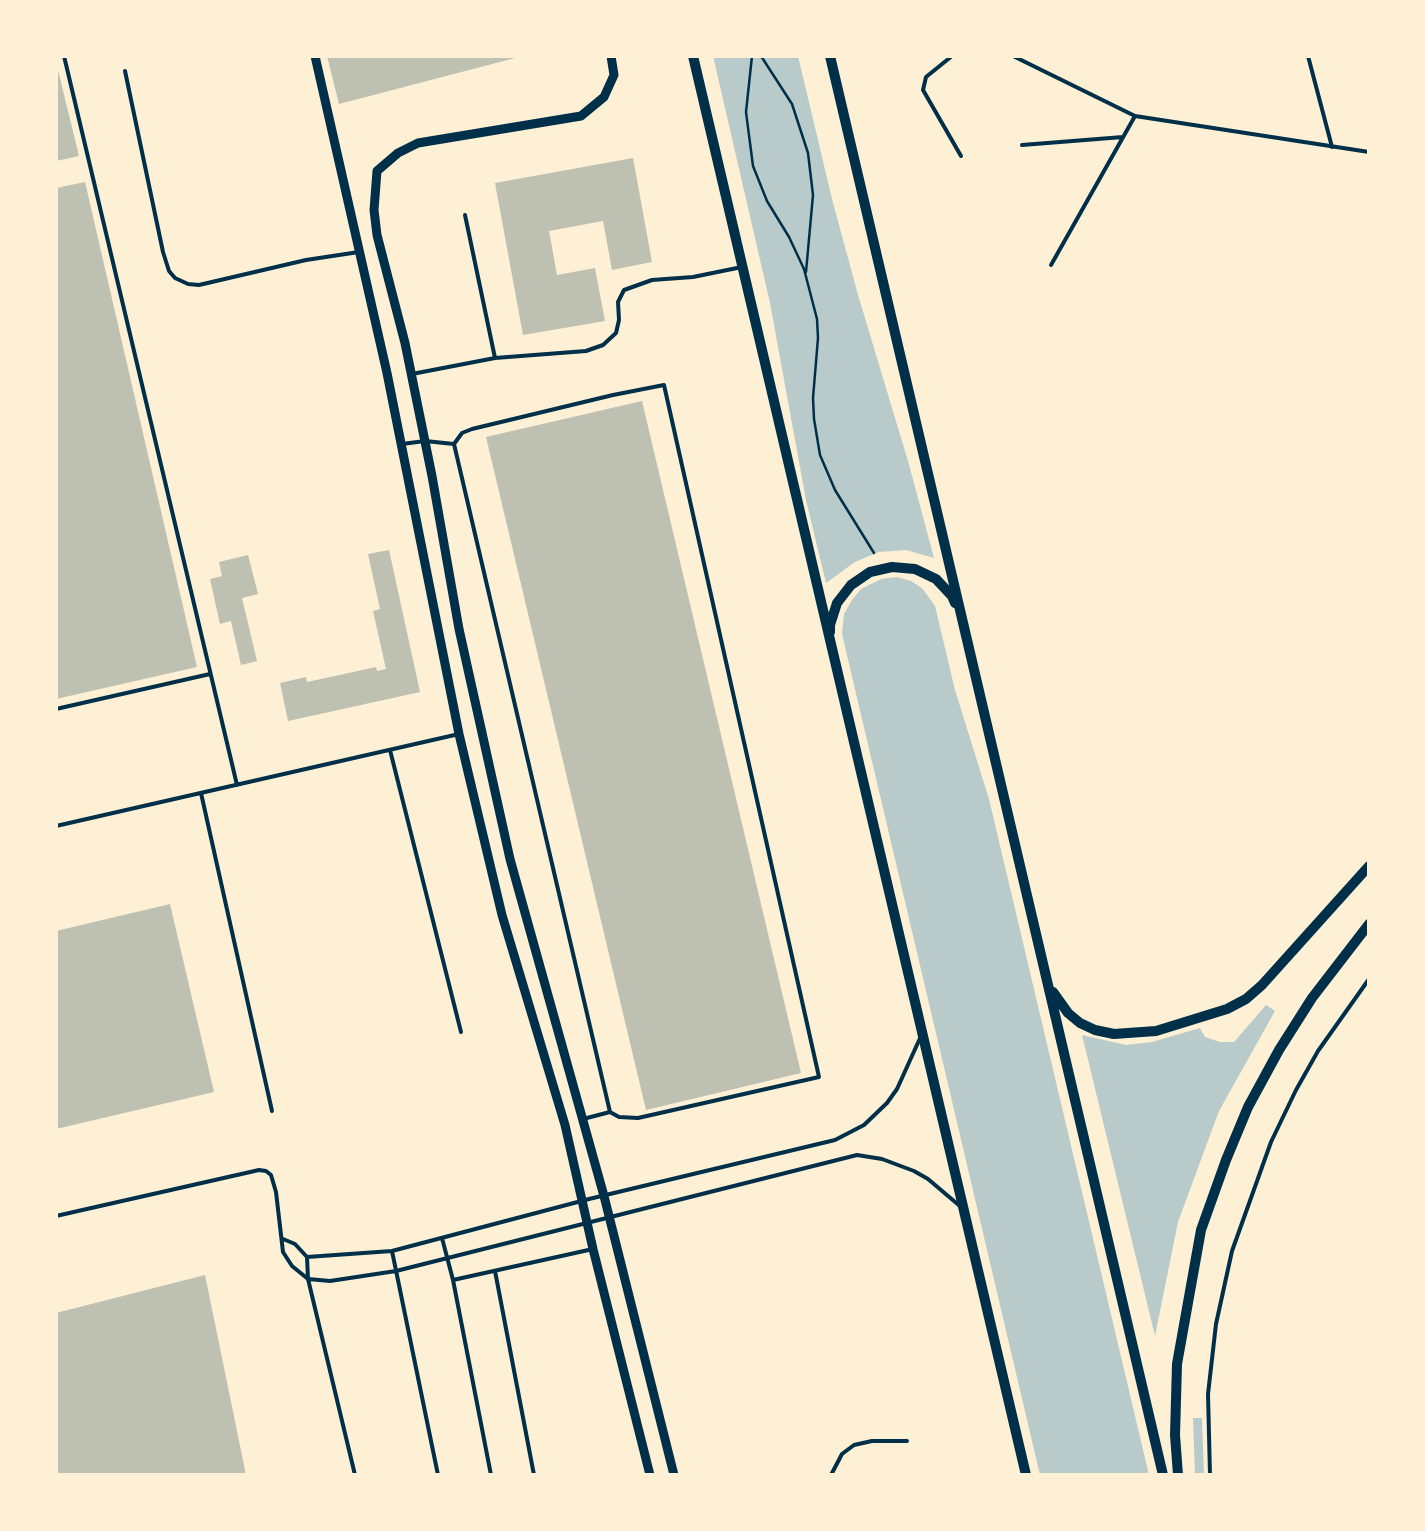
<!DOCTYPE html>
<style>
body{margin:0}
#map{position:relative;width:1425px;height:1531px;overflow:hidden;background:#fdf0d5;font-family:"Fira Sans Condensed",sans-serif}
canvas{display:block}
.frame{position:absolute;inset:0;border:58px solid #fdf0d5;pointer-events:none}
</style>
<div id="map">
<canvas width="1425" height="1531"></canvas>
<div class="frame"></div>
</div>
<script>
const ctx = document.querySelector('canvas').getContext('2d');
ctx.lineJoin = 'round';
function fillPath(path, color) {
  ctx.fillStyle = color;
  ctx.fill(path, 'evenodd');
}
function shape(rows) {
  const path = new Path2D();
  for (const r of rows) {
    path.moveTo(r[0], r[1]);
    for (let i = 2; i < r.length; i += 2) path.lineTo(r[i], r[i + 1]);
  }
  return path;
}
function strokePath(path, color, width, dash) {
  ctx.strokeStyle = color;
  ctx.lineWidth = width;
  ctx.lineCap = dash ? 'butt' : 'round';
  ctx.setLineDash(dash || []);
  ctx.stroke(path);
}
fillPath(shape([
 [713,56,798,56,832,199,858,295,908,461,934,558,906,550,879,552,855,562,826,583,806,500,770,303],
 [897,577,911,581,922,588,935,606,955,690,989,799,1149,1475,1040,1475,842,634,844,614,852,600,861,589,881,579],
 [1266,1005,1275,1011,1219,1111,1178,1222,1155,1336,1082,1035,1126,1045,1152,1042,1200,1028,1205,1037,1220,1042,1234,1042],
 [1193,1418,1202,1418,1204,1475,1195,1475]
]), '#b9caca');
fillPath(shape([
 [327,56,519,56,519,57,339,104],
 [56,62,79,156,56,161],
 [633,158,652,262,612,270,603,221,549,231,557,275,595,268,605,321,523,335,495,183],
 [85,182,197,667,56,699,56,188],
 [642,401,801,1073,646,1110,486,437],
 [389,550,420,692,288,721,280,683,306,677,307,682,376,667,377,671,386,669,373,611,380,609,368,554],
 [248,555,258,594,242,598,257,661,241,665,231,621,220,624,210,579,222,576,219,562],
 [170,904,214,1092,56,1129,56,931],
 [205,1275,246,1475,56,1475,56,1313]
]), '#bec0b2');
strokePath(shape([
 [752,56,746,112,753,166,767,201,789,237,804,269,817,319,818,338,813,398,814,419,820,455,835,490,874,553],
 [761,56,792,104,808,153,813,195,806,272]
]), '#003049', 2.5);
strokePath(shape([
 [64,56,237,785],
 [952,56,926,77,923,90,961,156],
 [1013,56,1135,116,1369,152],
 [1308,56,1332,147],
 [125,71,163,252,169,271,175,278,188,284,199,285,306,260,359,252],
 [1022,145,1123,137],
 [465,215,495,358],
 [1051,265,1135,116],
 [412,374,495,358,586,351,603,345,616,333,619,320,618,302,624,290,652,280,693,277,742,267],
 [402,444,425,441,454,444,610,1112,619,1117,638,1118,819,1077,664,385,613,395,472,429,462,433,454,444],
 [56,709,210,674],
 [390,750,461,1032],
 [201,793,272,1111],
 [56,826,459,734],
 [583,1119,610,1112],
 [56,1216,259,1170,266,1171,271,1175,276,1192,283,1252,292,1266,308,1279,330,1281,396,1271,857,1155,882,1159,914,1171,928,1179,961,1207],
 [442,1238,453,1280,491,1475],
 [283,1239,295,1244,307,1257,392,1251,589,1199,835,1140,864,1125,887,1103,897,1089,921,1036],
 [392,1251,438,1475],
 [307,1257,308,1279,355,1475],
 [495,1271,534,1475],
 [453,1280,593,1249],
 [831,1475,842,1454,854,1445,872,1441,907,1441],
 [1210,1475,1208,1394,1216,1324,1232,1251,1271,1142,1296,1090,1318,1051,1369,979]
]), '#003049', 4);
strokePath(shape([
 [315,56,387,373,459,734,502,915,565,1125,593,1249,650,1475],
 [611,56,614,75,604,97,581,116,418,143,398,153,377,171,374,210,377,235,405,343,432,476,459,629,510,859,604,1196,674,1475]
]), '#003049', 9);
strokePath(shape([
 [693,56,1026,1475],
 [830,56,1163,1475],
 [830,632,830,625,837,603,851,585,870,572,892,567,915,569,936,579,952,596,955,603],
 [1053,992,1068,1013,1080,1023,1095,1030,1114,1034,1156,1031,1227,1009,1246,999,1262,985,1369,866],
 [1178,1475,1175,1435,1177,1364,1201,1230,1226,1160,1248,1107,1279,1050,1312,998,1369,924]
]), '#003049', 10);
</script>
